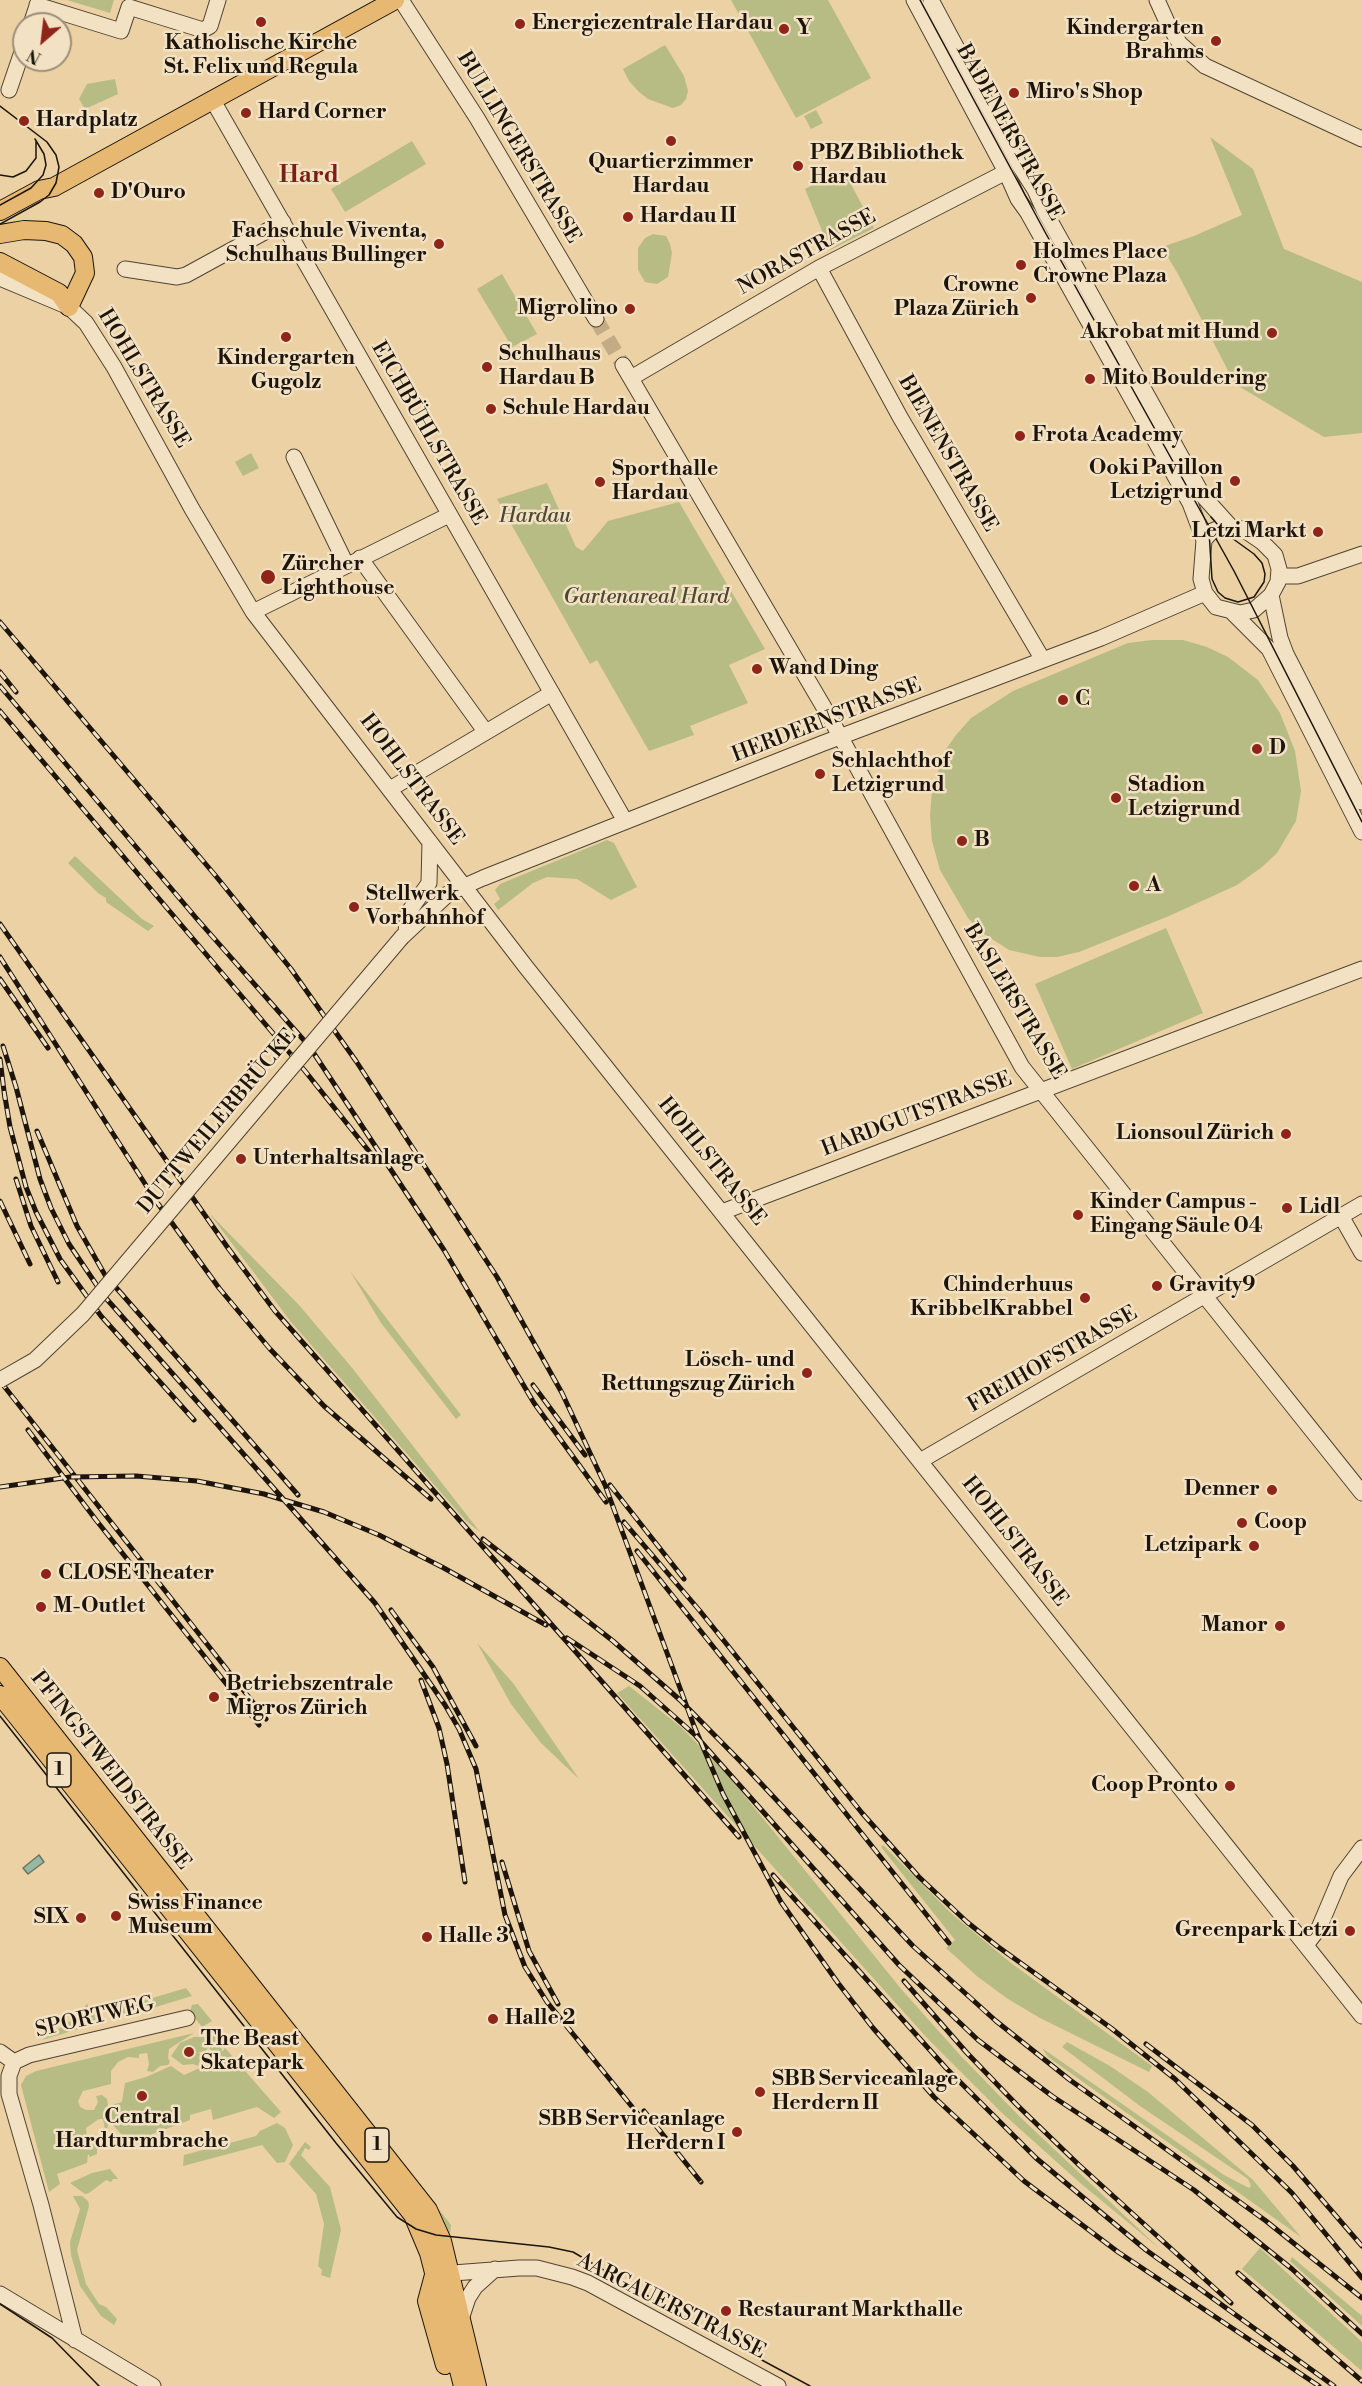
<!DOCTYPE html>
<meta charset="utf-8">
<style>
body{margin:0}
#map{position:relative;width:1362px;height:2386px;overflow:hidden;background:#ebd1a3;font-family:"Libre Bodoni",serif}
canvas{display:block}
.north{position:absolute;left:12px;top:12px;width:60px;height:60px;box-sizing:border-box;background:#f2e1c3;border:2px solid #9d8f7a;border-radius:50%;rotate:208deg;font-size:16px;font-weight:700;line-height:24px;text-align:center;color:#1d150c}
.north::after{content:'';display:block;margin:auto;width:21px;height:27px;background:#8f2418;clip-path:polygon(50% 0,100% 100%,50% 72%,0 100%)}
</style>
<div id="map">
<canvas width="1362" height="2386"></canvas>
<div class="north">N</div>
</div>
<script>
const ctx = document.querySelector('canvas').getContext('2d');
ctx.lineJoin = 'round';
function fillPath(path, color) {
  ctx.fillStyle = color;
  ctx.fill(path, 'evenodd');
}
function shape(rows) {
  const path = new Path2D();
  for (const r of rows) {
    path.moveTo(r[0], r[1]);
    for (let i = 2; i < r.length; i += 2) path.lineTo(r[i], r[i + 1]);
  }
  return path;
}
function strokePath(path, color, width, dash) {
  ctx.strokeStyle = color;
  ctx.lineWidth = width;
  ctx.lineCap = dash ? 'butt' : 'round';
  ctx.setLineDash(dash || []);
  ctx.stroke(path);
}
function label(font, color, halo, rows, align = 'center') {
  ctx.font = font + ' "Libre Bodoni",serif';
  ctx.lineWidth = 5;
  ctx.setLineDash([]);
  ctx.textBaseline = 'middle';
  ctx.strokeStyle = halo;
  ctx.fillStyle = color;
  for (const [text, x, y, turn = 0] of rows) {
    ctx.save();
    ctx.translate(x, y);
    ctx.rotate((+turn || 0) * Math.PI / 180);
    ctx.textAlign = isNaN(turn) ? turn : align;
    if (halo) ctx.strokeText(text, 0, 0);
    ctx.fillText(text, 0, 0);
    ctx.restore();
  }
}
fillPath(shape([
 [67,0,114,0,110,13],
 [731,0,828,0,871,78,796,118],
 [665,45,684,76,688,91,686,99,681,105,673,108,648,99,639,92,629,81,623,69],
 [115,79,118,94,85,109,79,99,87,84],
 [816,110,823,123,811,129,804,116],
 [1210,137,1253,169,1284,249,1362,282,1362,433,1324,437,1235,384,1178,274,1166,254,1162,247,1194,236,1242,215],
 [412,141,426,164,345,212,331,189],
 [843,169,874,228,830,250,805,189],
 [653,234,666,236,670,244,672,253,668,277,657,284,645,282,638,270,638,248,645,238],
 [502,274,537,334,512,347,477,289],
 [251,453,259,468,243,476,235,462],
 [547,483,576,547,583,551,608,521,679,502,765,649,729,665,748,703,690,726,694,735,649,751,597,660,590,664,497,499],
 [1152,640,1183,640,1207,647,1228,657,1258,680,1280,713,1295,751,1301,791,1296,821,1277,853,1262,867,1237,885,1169,916,1079,952,1057,957,1040,957,1009,950,981,932,968,918,940,870,932,841,930,815,932,790,944,752,956,735,971,718,1013,691,1128,643],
 [607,840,614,843,637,887,611,900,577,879,547,877,533,883,498,910,494,904,500,899,495,890,500,884],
 [75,856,142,919,154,926,148,931,106,902,106,898,98,893,68,863],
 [1166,928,1203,1013,1072,1069,1035,984],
 [209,1213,299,1305,353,1369,480,1532,466,1521,291,1322],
 [350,1271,461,1415,456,1419,381,1323],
 [477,1643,513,1683,579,1779,541,1743,511,1704],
 [629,1686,681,1727,727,1774,902,1990,960,2055,1019,2116,1159,2248,1079,2182,1001,2112,928,2039,617,1693],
 [883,1845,953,1915,1011,1963,1152,2066,1149,2072,1040,2018,1008,1999,978,1977,946,1948,955,1940,881,1847],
 [186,1988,192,1996,126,2016,119,2008],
 [87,2004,102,2022,42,2040,76,2017],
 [198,2004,212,2021,202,2027,190,2012,192,2005],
 [287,2017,437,2207,451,2225,450,2234,446,2234],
 [213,2028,223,2040,221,2045,222,2052,225,2048,281,2112,274,2118,257,2107,213,2120,211,2109,190,2115,190,2120,123,2145,121,2134,107,2118,108,2127,105,2129,103,2119,99,2119,86,2128,87,2140,97,2147,97,2154,90,2157,88,2154,87,2163,57,2174,60,2184,49,2192,21,2085,26,2076,36,2071,194,2033,169,2049,168,2058,170,2062,168,2065,160,2066,153,2072,147,2071,149,2064,147,2053,139,2054,139,2058,128,2057,118,2062,111,2071,111,2084,83,2091,78,2101,80,2107,86,2110,94,2110,98,2102,96,2096,102,2095,107,2099,108,2106,122,2102,125,2083,146,2077,171,2066,184,2075,218,2060,221,2054,215,2060,211,2059,212,2051,208,2047,206,2051,199,2052,201,2057,198,2066,193,2064,183,2065,171,2056,180,2043,194,2037,205,2037,205,2030],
 [1067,2042,1110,2066,1148,2092,1253,2180,1301,2237,1048,2057,1042,2048,1224,2175,1249,2188,1251,2186,1248,2179,1140,2106,1062,2047],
 [277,2123,285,2128,293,2145,285,2162,277,2163,262,2145,183,2166,184,2155,256,2136,260,2131],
 [305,2142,311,2147,309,2150,305,2148,301,2155,330,2187,341,2230,330,2278,321,2275,322,2270,318,2266,324,2224,316,2194,289,2164],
 [110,2169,118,2179,113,2179,111,2182,106,2180,89,2193,85,2194,70,2183,92,2173],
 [73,2196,82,2196,88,2201,89,2206,77,2250,86,2284,99,2304,106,2307,117,2319,114,2325,101,2316,80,2286,71,2255,70,2242,80,2209],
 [1260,2248,1362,2342,1362,2371,1242,2269],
 [1292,2257,1362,2316,1362,2326,1290,2261]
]), '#b7bc85');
const water = shape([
 [39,1855,44,1862,28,1874,23,1868,39,1855]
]);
fillPath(water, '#99b8a1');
strokePath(water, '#677765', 1.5);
strokePath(shape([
 [596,319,623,365]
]), '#c2ab85', 15, [15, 8]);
const minor = shape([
 [401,0,477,118,596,319],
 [914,0,1006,172,1018,199,1028,213,1190,503,1204,540],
 [931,0,1021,168,1035,190,1044,210,1203,496,1230,526],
 [1157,0,1167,22,1180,44,1205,66,1362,139],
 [37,5,121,31,129,7,203,30,210,26,218,0],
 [31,24,39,0],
 [9,90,24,46],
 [212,99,625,821],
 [819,268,900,417,1043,660],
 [125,269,177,277,186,275,283,222],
 [0,278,69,307,86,323,114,367,192,509,253,612,526,967,1362,2016],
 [623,365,829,716,1022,1067,1362,1493],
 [631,378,819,268,1006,172],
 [294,457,346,564],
 [1225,526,1243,529,1262,542,1275,555,1279,569,1278,582,1271,595,1254,610,1240,613,1216,607,1205,593,1201,579,1204,540,1212,531,1225,526],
 [360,558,485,731],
 [1279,576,1298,576,1362,554],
 [1271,595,1280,638,1286,654,1362,802],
 [253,612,449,515],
 [1233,613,1269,649,1362,832],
 [390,789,552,693],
 [406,932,408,913,429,883,430,842],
 [402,937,449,893,483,878,821,744,1101,638,1205,593],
 [722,1212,1362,969],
 [1341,1216,1362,1253],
 [920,1461,1362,1204],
 [1306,1945,1319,1928,1341,1876,1362,1848],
 [0,2052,14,2062],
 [14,2062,9,2076,9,2094,41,2205,75,2340],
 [14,2062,29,2055,187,2018],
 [440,2274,519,2268,537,2268,572,2277,588,2283,778,2386],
 [0,2294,153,2386],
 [461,2319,468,2298,475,2287,495,2269]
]);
const major = shape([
 [0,211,39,190,54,187,74,176,395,0],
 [0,234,24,230,46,231,62,235,74,244,83,257,85,273,69,307],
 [0,262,59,293,69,307],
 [0,1667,428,2210,442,2241,477,2386],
 [0,1695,413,2215,429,2253,463,2386],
 [434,2275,427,2301,445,2365]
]);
strokePath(minor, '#504432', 17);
strokePath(major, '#1d150c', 20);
strokePath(minor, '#f2e1c3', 15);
strokePath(major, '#e6b872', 18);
strokePath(shape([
 [920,0,1045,232,1234,571,1362,822],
 [0,106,47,142,56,155,59,167,56,183,49,195,40,202,0,224],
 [0,175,13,177,26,171,36,158,36,142],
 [0,205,31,188,43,175,46,165,44,154,35,139],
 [1209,531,1212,579,1218,592,1225,598,1238,602,1254,597,1264,582,1265,574,1262,563,1254,554,1225,533,1211,517],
 [0,1716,336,2143,397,2217,416,2229,436,2235,549,2247,573,2252,706,2330,810,2386],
 [0,2304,52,2338,99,2386]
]), '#1d150c', 1.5);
const rail = shape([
 [0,622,215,875,291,969,356,1061,497,1277,562,1393,605,1485,694,1726,723,1794,781,1902,838,1983,873,2028,934,2097,1024,2181,1118,2252,1319,2386],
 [0,672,16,692],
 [0,686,197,919,309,1046,444,1250,534,1403,606,1502],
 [0,711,305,1071,372,1155],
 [0,924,228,1248,275,1311,739,1837],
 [0,957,156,1201,219,1288,270,1349,324,1406,431,1499],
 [0,979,48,1048],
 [3,1046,16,1087,40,1179,51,1208,69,1244,104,1296,375,1603,445,1705,459,1729,476,1769,505,1915,525,1967,547,2002,646,2124],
 [0,1059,5,1099],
 [4,1091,10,1127,26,1187,36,1212,60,1259,101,1316,194,1420],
 [37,1131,77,1226,105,1275,298,1495],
 [16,1179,31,1226,58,1282],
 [0,1201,30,1264],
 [0,1381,266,1719],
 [533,1385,585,1455],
 [28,1430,96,1520,259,1725],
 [610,1485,684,1579],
 [0,1487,70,1477,136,1476,197,1481,264,1494,324,1512,379,1535,442,1567,546,1625],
 [624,1522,700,1611,862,1813,919,1877,967,1922,997,1946,1111,2028,1175,2079,1292,2193,1362,2278],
 [483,1539,613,1641,680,1700,740,1761,913,1946,996,2021,1070,2080,1266,2221,1362,2298],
 [637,1551,949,1943],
 [391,1610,433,1667,476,1746],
 [567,1638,640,1686,695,1735,899,1965,978,2040,1052,2096,1194,2190,1292,2269,1362,2334],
 [421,1680,439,1728,447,1764,465,1882],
 [502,1862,529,1951,558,2004],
 [773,1875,946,2068,1036,2158,1146,2250,1334,2386],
 [904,1981,967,2053,1017,2105,1079,2165,1231,2303],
 [1146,2044,1252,2125,1293,2166,1362,2246],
 [644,2111,701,2182],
 [1238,2273,1362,2381]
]);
strokePath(rail, '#1d150c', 5);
strokePath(rail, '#f2e1c3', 3, [9]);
const minorBridge = shape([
 [0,1380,35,1360,83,1314,402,937]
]);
strokePath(minorBridge, '#504432', 17, []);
strokePath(minorBridge, '#f2e1c3', 15);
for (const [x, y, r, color] of [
 [261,22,6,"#8f2418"],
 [520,24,6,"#8f2418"],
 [784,29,6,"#8f2418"],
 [1216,41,6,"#8f2418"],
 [1014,93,6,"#8f2418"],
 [246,113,6,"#8f2418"],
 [24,121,6,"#8f2418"],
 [671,141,6,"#8f2418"],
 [798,166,6,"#8f2418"],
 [99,193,6,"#8f2418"],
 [628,217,6,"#8f2418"],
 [439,244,6,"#8f2418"],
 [1021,265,6,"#8f2418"],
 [1031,298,6,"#8f2418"],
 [630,309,6,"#8f2418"],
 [1272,333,6,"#8f2418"],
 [286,337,6,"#8f2418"],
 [487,367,6,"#8f2418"],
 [1090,379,6,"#8f2418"],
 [491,409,6,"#8f2418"],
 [1020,436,6,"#8f2418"],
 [1235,481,6,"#8f2418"],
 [600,482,6,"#8f2418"],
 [1318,532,6,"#8f2418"],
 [268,577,8,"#8f2418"],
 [757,669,6,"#8f2418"],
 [1063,700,6,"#8f2418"],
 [1257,749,6,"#8f2418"],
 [820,774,6,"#8f2418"],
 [1116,798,6,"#8f2418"],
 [962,841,6,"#8f2418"],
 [1134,886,6,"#8f2418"],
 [354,907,6,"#8f2418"],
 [1286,1134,6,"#8f2418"],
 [241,1159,6,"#8f2418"],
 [1287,1208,6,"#8f2418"],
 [1078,1215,6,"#8f2418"],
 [1157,1286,6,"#8f2418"],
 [1085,1298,6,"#8f2418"],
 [807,1373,6,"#8f2418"],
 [1272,1490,6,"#8f2418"],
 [1242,1523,6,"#8f2418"],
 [1254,1546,6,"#8f2418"],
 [46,1574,6,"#8f2418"],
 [41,1607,6,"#8f2418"],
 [1280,1626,6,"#8f2418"],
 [214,1697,6,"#8f2418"],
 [1230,1786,6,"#8f2418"],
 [116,1916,6,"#8f2418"],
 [81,1918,6,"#8f2418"],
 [1350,1931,6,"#8f2418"],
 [427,1937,6,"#8f2418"],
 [493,2019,6,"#8f2418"],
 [189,2052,6,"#8f2418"],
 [760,2092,6,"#8f2418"],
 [142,2096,6,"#8f2418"],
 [737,2132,6,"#8f2418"],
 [726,2311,6,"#8f2418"]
]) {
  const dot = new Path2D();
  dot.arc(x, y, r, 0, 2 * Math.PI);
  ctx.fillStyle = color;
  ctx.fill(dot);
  strokePath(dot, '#f2e1c3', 2);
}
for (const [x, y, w] of [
 [59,1770,24],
 [377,2145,24]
]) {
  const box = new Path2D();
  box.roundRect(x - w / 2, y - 17, w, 34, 4.5);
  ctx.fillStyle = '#f2e1c3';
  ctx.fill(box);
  strokePath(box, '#1d150c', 1.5);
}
label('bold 20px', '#1d150c', null, [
 ["1",59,1770],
 ["1",377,2145]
]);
label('bold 21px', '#1d150c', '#f2e1c3', [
 ["Energiezentrale Hardau",532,24],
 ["Y",796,29],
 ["Kindergarten",1204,29,"right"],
 ["Brahms",1204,53,"right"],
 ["Katholische Kirche",261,44,"center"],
 ["St. Felix und Regula",261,68,"center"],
 ["Miro's Shop",1026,93],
 ["Hard Corner",258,113],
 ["Hardplatz",36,121],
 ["PBZ Bibliothek",810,154],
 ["Hardau",810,178],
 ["Quartierzimmer",671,163,"center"],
 ["Hardau",671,187,"center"],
 ["D'Ouro",111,193],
 ["Hardau II",640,217],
 ["Fachschule Viventa,",427,232,"right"],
 ["Schulhaus Bullinger",427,256,"right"],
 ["Holmes Place",1033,253],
 ["Crowne Plaza",1033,277],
 ["Crowne",1019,286,"right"],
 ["Plaza Zürich",1019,310,"right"],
 ["Migrolino",618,309,"right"],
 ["Akrobat mit Hund",1260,333,"right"],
 ["Schulhaus",499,355],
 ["Hardau B",499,379],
 ["Kindergarten",286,359,"center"],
 ["Gugolz",286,383,"center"],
 ["Mito Bouldering",1102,379],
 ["Schule Hardau",503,409],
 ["Frota Academy",1032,436],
 ["Ooki Pavillon",1223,469,"right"],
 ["Letzigrund",1223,493,"right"],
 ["Sporthalle",612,470],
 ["Hardau",612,494],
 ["Letzi Markt",1306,532,"right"],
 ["Zürcher",282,565],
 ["Lighthouse",282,589],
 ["Wand Ding",769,669],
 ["C",1075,700],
 ["D",1269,749],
 ["Schlachthof",832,762],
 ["Letzigrund",832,786],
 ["Stadion",1128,786],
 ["Letzigrund",1128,810],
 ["B",974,841],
 ["A",1146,886],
 ["Stellwerk",366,895],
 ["Vorbahnhof",366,919],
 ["Lionsoul Zürich",1274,1134,"right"],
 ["Unterhaltsanlage",253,1159],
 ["Kinder Campus -",1090,1203],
 ["Eingang Säule 04",1090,1227],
 ["Lidl",1299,1208],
 ["Chinderhuus",1073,1286,"right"],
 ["KribbelKrabbel",1073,1310,"right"],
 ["Gravity9",1169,1286],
 ["Lösch- und",795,1361,"right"],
 ["Rettungszug Zürich",795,1385,"right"],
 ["Denner",1260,1490,"right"],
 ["Coop",1254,1523],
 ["Letzipark",1242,1546,"right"],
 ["CLOSE Theater",58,1574],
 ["M-Outlet",53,1607],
 ["Manor",1268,1626,"right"],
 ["Betriebszentrale",226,1685],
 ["Migros Zürich",226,1709],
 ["Coop Pronto",1218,1786,"right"],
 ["Swiss Finance",128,1904],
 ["Museum",128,1928],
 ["SIX",69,1918,"right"],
 ["Greenpark Letzi",1338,1931,"right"],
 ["Halle 3",439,1937],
 ["Halle 2",505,2019],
 ["The Beast",201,2040],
 ["Skatepark",201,2064],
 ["SBB Serviceanlage",772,2080],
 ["Herdern II",772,2104],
 ["Central",142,2118,"center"],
 ["Hardturmbrache",142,2142,"center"],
 ["SBB Serviceanlage",725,2120,"right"],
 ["Herdern I",725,2144,"right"],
 ["Restaurant Markthalle",738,2311]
], 'left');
label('21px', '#1d150c', '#f2e1c3', [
 ["BADENERSTRASSE",1009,133,61],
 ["BULLINGERSTRASSE",518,148,59],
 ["NORASTRASSE",807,253,-29],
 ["HOHLSTRASSE",143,379,59],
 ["EICHBÜHLSTRASSE",428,434,60],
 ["BIENENSTRASSE",947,454,60],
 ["HERDERNSTRASSE",827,721,-21],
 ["HOHLSTRASSE",411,780,53],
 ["BASLERSTRASSE",1014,1002,59],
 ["HARDGUTSTRASSE",917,1115,-21],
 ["DUTTWEILERBRÜCKE",218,1122,-50],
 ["HOHLSTRASSE",711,1162,51],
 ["FREIHOFSTRASSE",1053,1360,-30],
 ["HOHLSTRASSE",1014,1542,52],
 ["PFINGSTWEIDSTRASSE",110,1771,52],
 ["SPORTWEG",95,2018,-13],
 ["AARGAUERSTRASSE",671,2307,27]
]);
label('italic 21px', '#4b4730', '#f2e1c3', [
 ["Hardau",535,517],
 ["Gartenareal Hard",646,598]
]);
label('bold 24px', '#7a1f14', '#f2e1c3', [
 ["Hard",309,176]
]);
</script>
